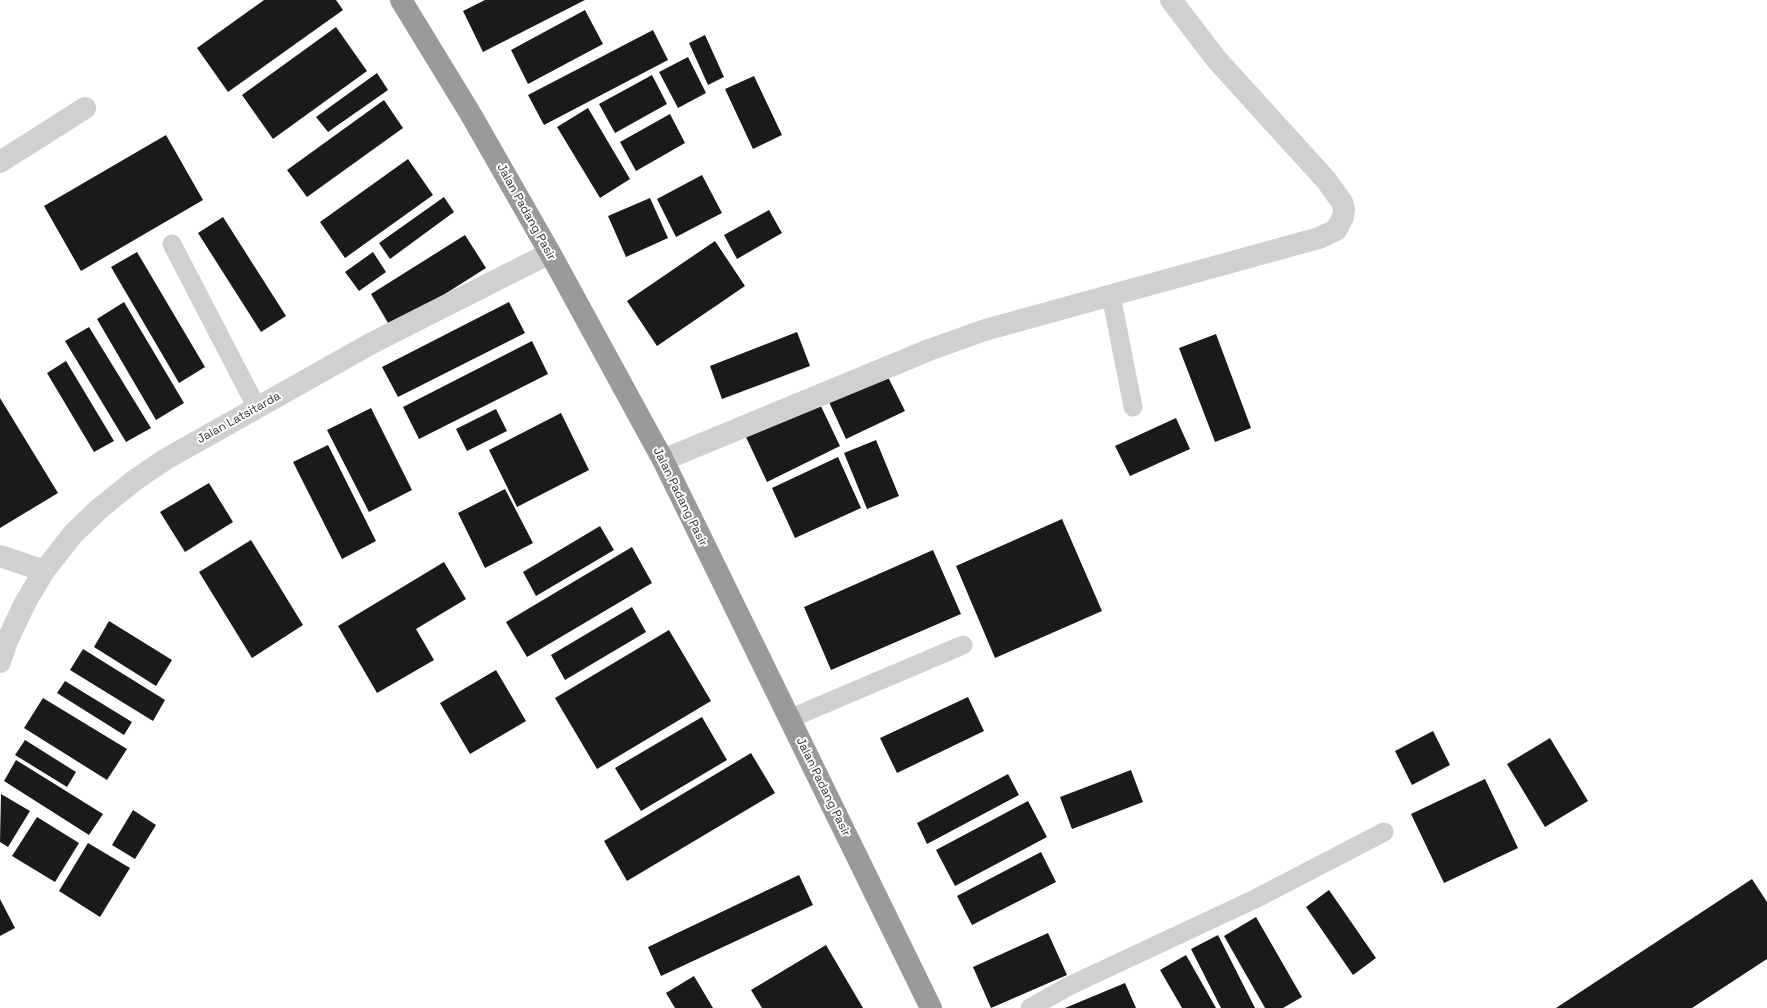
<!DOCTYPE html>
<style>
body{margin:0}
canvas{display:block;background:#fff}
</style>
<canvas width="1767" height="1008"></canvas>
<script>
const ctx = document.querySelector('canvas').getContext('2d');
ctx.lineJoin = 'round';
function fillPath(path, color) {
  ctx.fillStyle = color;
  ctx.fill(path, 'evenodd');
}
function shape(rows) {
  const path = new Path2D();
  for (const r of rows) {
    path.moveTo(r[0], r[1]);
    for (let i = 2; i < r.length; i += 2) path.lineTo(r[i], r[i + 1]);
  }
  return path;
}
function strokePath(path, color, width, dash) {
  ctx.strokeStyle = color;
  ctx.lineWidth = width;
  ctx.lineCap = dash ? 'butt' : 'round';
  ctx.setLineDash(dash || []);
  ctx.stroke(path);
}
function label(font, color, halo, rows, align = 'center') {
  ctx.font = font + ' "Space Grotesk",sans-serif';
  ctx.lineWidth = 4;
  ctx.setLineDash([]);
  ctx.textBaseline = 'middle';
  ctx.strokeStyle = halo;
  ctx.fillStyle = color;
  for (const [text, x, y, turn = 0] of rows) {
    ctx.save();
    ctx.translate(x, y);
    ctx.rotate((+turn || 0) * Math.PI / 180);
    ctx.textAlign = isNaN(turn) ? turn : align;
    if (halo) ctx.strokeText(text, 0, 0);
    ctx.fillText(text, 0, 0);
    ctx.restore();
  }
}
fillPath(shape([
 [264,0,336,0,343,10,228,92,197,48],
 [485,0,585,0,483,52,463,11],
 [585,10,603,44,528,84,511,50],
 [336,27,367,71,273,139,242,95],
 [653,30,668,60,544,125,528,95],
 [705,35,724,77,708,85,689,43],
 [688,57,706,93,678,108,659,72],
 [377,73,388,90,328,132,316,117],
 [652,75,667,104,615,133,599,104],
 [754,76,782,135,753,149,725,89],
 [384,100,403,128,307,197,287,170],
 [588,108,630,179,600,198,557,127],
 [670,114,685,143,636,171,620,142],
 [166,135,203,200,81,271,44,206],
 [408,159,433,195,345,258,320,222],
 [702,175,722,213,676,237,657,199],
 [444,197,454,212,390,259,379,243],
 [650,198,668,238,626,257,608,216],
 [769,210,782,233,737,259,724,235],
 [223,217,286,316,261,332,198,233],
 [465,235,486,268,391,328,371,294],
 [715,241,745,286,657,346,627,301],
 [137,252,205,367,179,383,111,267],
 [373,252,386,272,359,291,345,272],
 [124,302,184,403,156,420,97,319],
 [509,302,525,333,398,397,382,367],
 [89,327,151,428,126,442,65,341],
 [797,332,810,366,722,399,710,366],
 [1216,334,1251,428,1215,442,1179,348],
 [532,341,548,374,419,439,403,407],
 [66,361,114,441,94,452,47,373],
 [887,375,905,411,846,439,829,402],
 [0,398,58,493,0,528],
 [818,400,840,446,767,482,745,435],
 [371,408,412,490,369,512,327,430],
 [496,409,507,431,467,451,456,429],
 [561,413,589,470,517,507,489,450],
 [1176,418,1190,449,1130,476,1115,446],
 [876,440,899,496,867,509,844,453],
 [328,445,376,541,342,559,293,462],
 [838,457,861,508,795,538,772,488],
 [209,483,233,522,185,552,160,512],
 [505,489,533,543,485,568,458,513],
 [1062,519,1102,611,995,658,956,566],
 [600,526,614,550,536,596,523,572],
 [251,540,303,625,252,658,199,572],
 [632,547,652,583,527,657,506,622],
 [933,550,961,614,831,670,804,607],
 [444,562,466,599,416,629,434,660,377,693,338,626],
 [632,607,646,632,565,680,551,655],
 [109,621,172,660,156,686,94,647],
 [669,630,711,701,597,769,555,698],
 [83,649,165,700,153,721,70,670],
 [496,670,526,721,470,754,440,703],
 [65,681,132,722,124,735,57,693],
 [968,697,984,731,897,773,880,738],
 [43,698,127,749,107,780,24,728],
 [702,717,727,760,641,811,615,768],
 [1433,731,1450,765,1412,785,1395,751],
 [1550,738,1588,801,1545,827,1507,764],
 [25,740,76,772,67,787,15,755],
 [751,753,775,793,627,881,604,841],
 [16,760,103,814,89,835,4,781],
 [1131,770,1143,802,1072,829,1060,797],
 [1008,774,1019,795,927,844,917,823],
 [1485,779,1518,848,1444,883,1411,814],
 [1,794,30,811,8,847,0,842],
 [1028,801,1047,837,955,886,936,850],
 [133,810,156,825,135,859,112,845],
 [37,817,79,843,55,882,12,856],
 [88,843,130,868,100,917,59,891],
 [1041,852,1056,882,972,925,957,896],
 [799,875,813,905,661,976,648,947],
 [1752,879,1767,902,1767,959,1692,1008,1556,1008],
 [1329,890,1376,958,1353,975,1306,907],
 [0,899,15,928,0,936],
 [1256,917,1302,997,1283,1008,1265,1008,1224,936],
 [1048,933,1067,975,991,1008,973,967],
 [1218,935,1255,1008,1221,1008,1191,949],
 [826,945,863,1008,762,1008,751,990],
 [1186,955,1216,1008,1182,1008,1160,970],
 [694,976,713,1008,675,1008,666,993],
 [1125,983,1136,1008,1065,1008]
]), '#1a1a1a');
strokePath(shape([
 [172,244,257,408],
 [1111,295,1133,407],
 [789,719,963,645],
 [1030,1008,1069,986,1255,899,1384,832]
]), '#d0d0d0', 19);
strokePath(shape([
 [0,162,85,108],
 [663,460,929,350,985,330,1319,238,1336,230,1343,217,1344,209,1342,202,1326,180,1217,60,1171,0],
 [0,556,44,571],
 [0,662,7,641,25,603,44,571,73,534,99,509,135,480,166,459,372,343,550,253]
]), '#d0d0d0', 22);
strokePath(shape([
 [401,0,470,113,550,253,663,460,931,1008]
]), '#9a9a9a', 22);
label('12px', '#333', '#fff', [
 ["Jalan Padang Pasir",526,212,61],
 ["Jalan Latsitarda",239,418,-29],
 ["Jalan Padang Pasir",680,497,64],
 ["Jalan Padang Pasir",823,787,64]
]);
</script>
